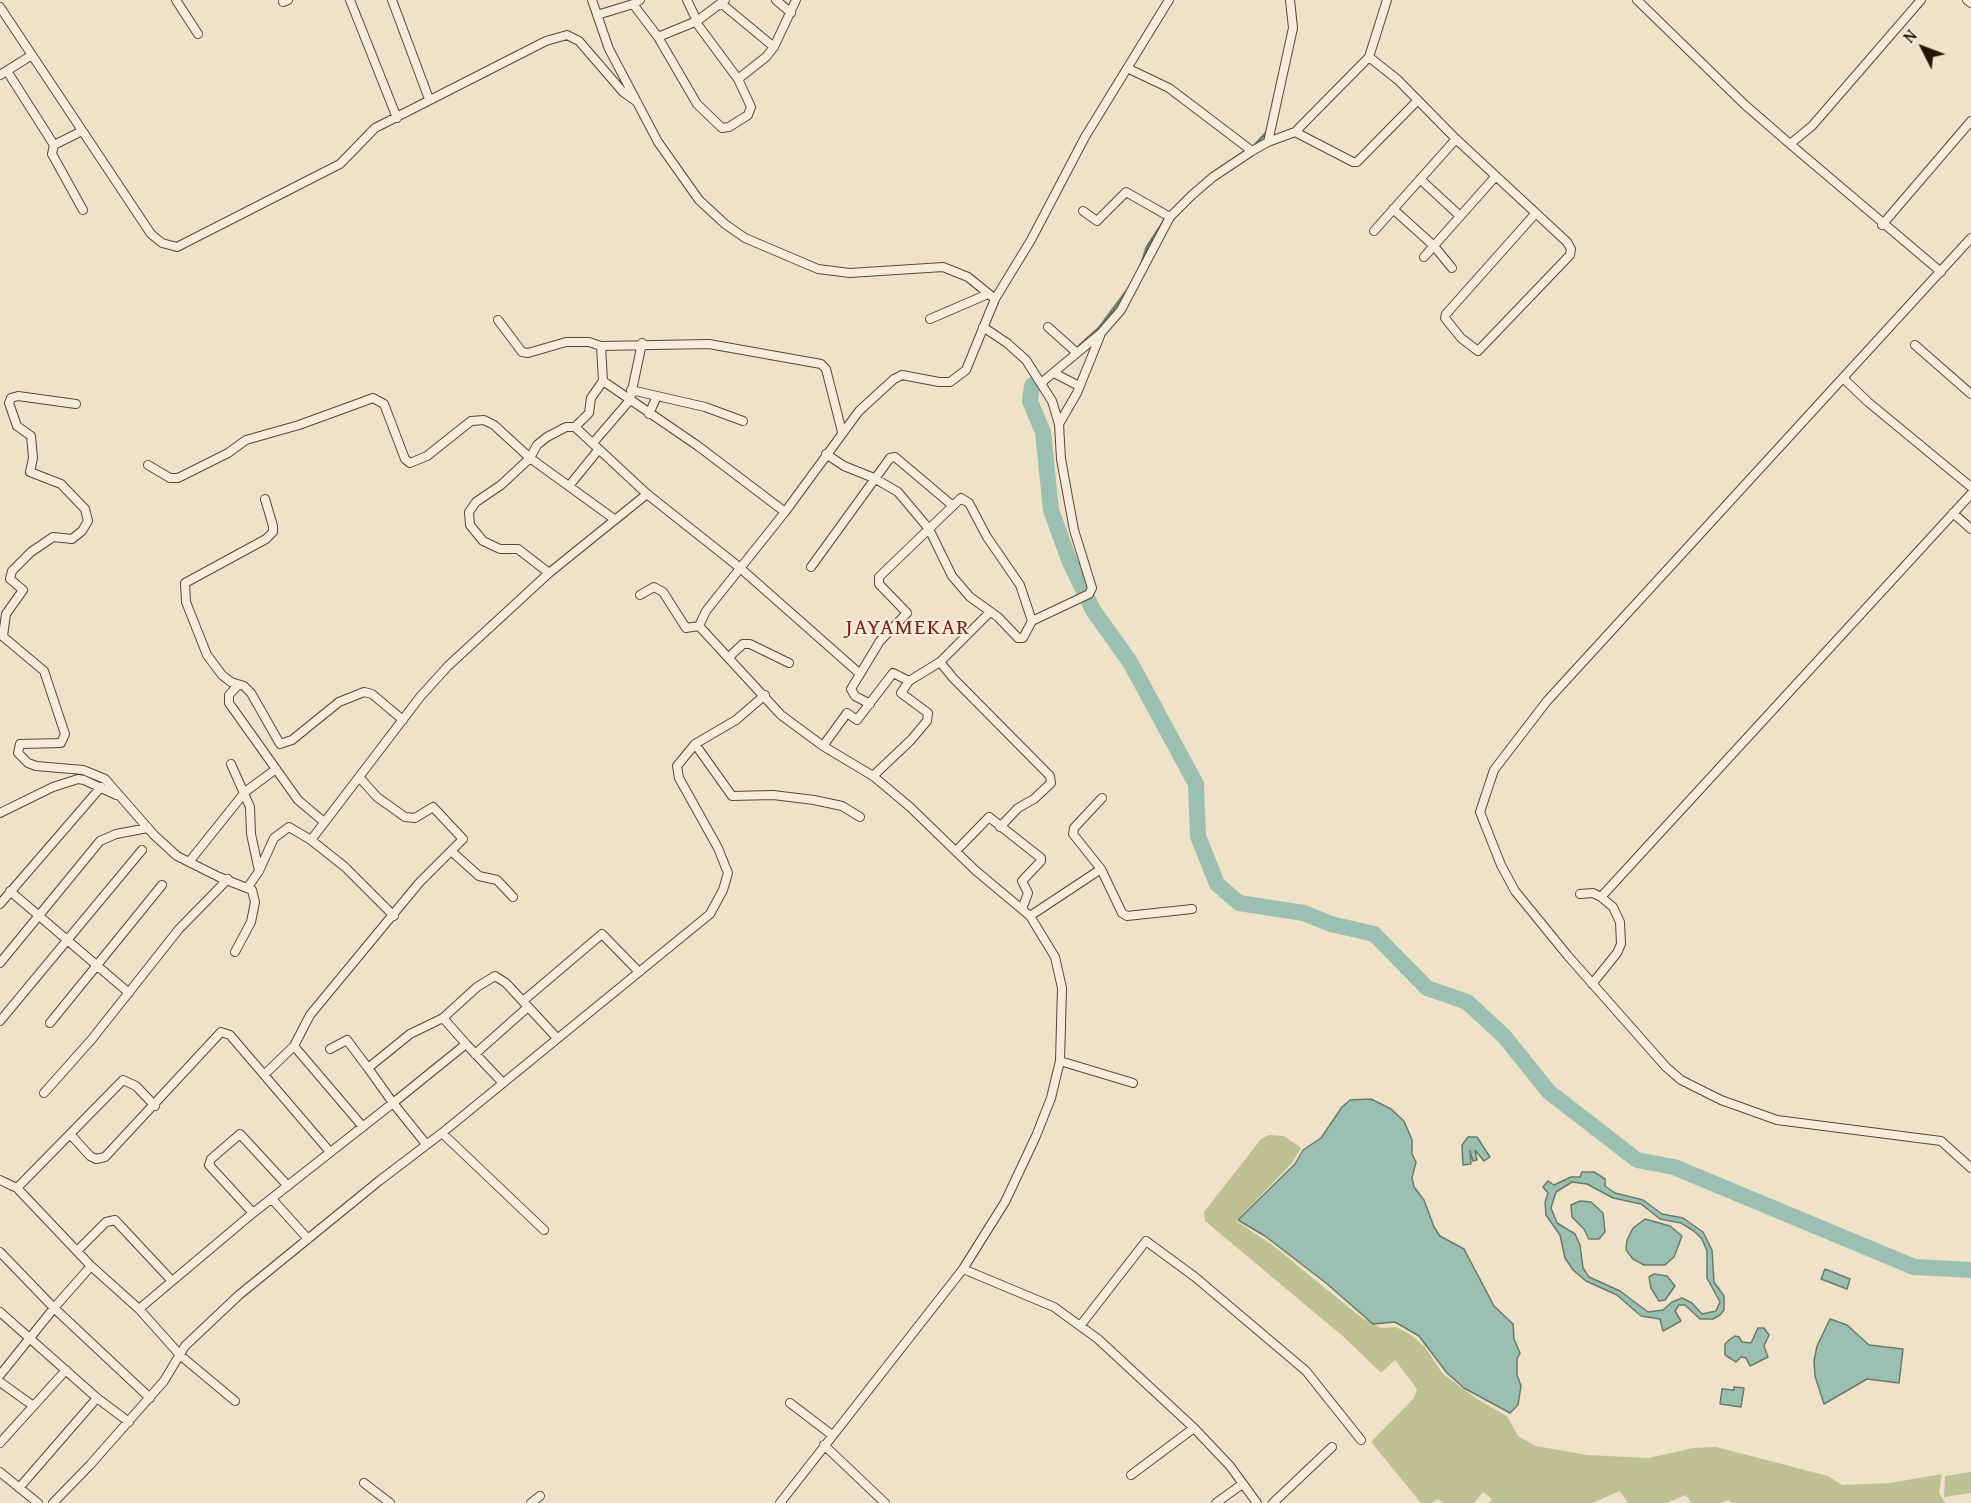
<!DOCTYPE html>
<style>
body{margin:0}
#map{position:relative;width:1971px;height:1503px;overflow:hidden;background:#efe2c9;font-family:"Gentium Book Plus",serif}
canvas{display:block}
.north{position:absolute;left:1893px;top:18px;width:60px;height:60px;-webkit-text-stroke:4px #f5ecdc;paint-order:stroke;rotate:312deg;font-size:16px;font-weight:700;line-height:24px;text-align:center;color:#241603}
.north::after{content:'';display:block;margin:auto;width:21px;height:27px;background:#241603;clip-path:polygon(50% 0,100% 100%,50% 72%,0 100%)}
</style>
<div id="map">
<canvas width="1971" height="1503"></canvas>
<div class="north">N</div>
</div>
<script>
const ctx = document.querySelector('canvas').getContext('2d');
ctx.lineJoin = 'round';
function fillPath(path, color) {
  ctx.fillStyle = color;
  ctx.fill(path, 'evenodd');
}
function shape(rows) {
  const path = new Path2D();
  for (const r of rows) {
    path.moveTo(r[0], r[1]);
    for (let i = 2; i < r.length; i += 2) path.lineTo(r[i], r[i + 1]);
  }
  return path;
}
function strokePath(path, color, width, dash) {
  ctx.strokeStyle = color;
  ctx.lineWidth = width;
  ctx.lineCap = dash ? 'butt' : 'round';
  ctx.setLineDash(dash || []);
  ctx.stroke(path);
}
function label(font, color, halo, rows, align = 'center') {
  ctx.font = font + ' "Gentium Book Plus",serif';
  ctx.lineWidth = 4.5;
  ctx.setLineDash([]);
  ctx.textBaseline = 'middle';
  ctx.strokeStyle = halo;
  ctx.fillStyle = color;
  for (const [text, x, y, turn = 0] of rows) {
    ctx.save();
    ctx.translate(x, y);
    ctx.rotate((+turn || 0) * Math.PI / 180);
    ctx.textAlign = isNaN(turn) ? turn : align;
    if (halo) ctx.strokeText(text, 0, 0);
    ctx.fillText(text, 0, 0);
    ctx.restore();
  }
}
fillPath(shape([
 [1269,1135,1284,1136,1301,1148,1292,1163,1236,1221,1271,1244,1362,1318,1381,1328,1396,1327,1410,1334,1425,1347,1443,1374,1477,1399,1507,1416,1518,1436,1536,1446,1587,1455,1649,1458,1693,1448,1716,1447,1828,1476,1842,1485,1890,1483,1942,1474,1939,1493,1945,1503,1733,1503,1728,1500,1721,1503,1691,1503,1686,1495,1666,1503,1628,1503,1620,1491,1592,1503,1489,1503,1492,1499,1483,1492,1474,1503,1443,1503,1438,1499,1431,1503,1421,1503,1371,1442,1414,1398,1417,1389,1395,1360,1381,1373,1345,1338,1205,1221,1204,1212,1261,1139],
 [1971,1472,1971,1493,1944,1497,1945,1476]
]), '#bec293');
const water = shape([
 [1371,1099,1391,1109,1404,1121,1412,1140,1412,1154,1416,1162,1412,1178,1414,1187,1424,1200,1434,1227,1440,1236,1464,1249,1494,1306,1513,1324,1514,1339,1520,1353,1517,1359,1517,1375,1521,1386,1518,1405,1510,1413,1464,1388,1447,1373,1419,1336,1395,1322,1373,1324,1326,1283,1265,1236,1238,1220,1295,1164,1303,1150,1321,1138,1342,1107,1350,1100,1371,1099],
 [1468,1137,1477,1137,1490,1157,1484,1161,1475,1150,1477,1160,1473,1161,1470,1151,1471,1164,1463,1165,1462,1145,1468,1137],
 [1582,1172,1594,1172,1605,1179,1605,1186,1615,1193,1643,1200,1662,1214,1683,1218,1703,1232,1712,1250,1714,1282,1724,1296,1724,1310,1720,1315,1713,1319,1700,1319,1685,1305,1679,1305,1675,1311,1681,1321,1663,1331,1660,1319,1641,1316,1617,1295,1586,1281,1573,1270,1565,1258,1560,1235,1546,1215,1545,1202,1548,1193,1543,1187,1548,1181,1554,1185,1571,1177,1580,1177,1582,1172],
 [1572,1182,1587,1184,1613,1198,1641,1204,1660,1219,1681,1223,1694,1231,1702,1239,1707,1251,1707,1278,1720,1302,1716,1311,1702,1314,1692,1303,1682,1298,1672,1302,1663,1310,1648,1312,1620,1291,1589,1277,1583,1268,1580,1245,1575,1234,1557,1223,1551,1208,1556,1192,1572,1182],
 [1580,1201,1591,1202,1603,1213,1605,1232,1599,1239,1589,1239,1584,1229,1572,1217,1571,1205,1580,1201],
 [1645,1219,1670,1226,1682,1236,1674,1257,1665,1265,1644,1265,1633,1259,1626,1250,1627,1240,1633,1228,1645,1219],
 [1825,1269,1850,1279,1847,1289,1821,1279,1825,1269],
 [1654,1274,1667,1276,1675,1286,1665,1300,1659,1301,1651,1288,1649,1277,1654,1274],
 [1830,1319,1847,1325,1869,1345,1903,1349,1899,1383,1867,1379,1824,1404,1815,1376,1814,1361,1817,1346,1830,1319],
 [1758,1328,1764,1328,1769,1335,1764,1346,1768,1357,1750,1366,1746,1358,1741,1357,1736,1362,1725,1355,1725,1344,1729,1340,1735,1336,1739,1337,1742,1342,1751,1343,1758,1328],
 [1734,1387,1744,1388,1741,1407,1720,1404,1722,1389,1734,1390,1734,1387]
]);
fillPath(water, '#9bbfb0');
strokePath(water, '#6b7b6b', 1.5);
strokePath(shape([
 [1254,146,1268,131],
 [1216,171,1243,153],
 [1141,266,1147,247,1166,218],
 [1079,346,1100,327,1129,288]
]), '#6b7b6b', 3);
strokePath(shape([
 [1036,383,1032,386,1030,401,1043,432,1051,510,1069,560,1093,610,1130,662,1196,784,1198,836,1217,884,1239,903,1304,913,1331,924,1374,934,1427,988,1467,1002,1504,1036,1549,1092,1637,1160,1674,1167,1914,1267,1971,1270]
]), '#9bbfb0', 16);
const minor = shape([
 [176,0,198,34],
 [350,0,397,118],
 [392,0,429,99],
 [592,0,609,49,658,142,699,200,725,224,745,238,818,269,850,273,943,267,968,277,995,299],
 [640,0,633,4,658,37],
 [687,0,697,21,698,25,738,79,751,107,748,115,729,127,722,128,697,104,658,37,697,21,725,0],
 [776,0,791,13],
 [1637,0,1744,104,1790,144,1812,126,1921,0],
 [1967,0,1971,3],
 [283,2,288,0],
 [722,4,774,47],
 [0,7,151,234,162,243,177,247,340,164,375,128,546,41,567,35,579,41,623,92,637,102],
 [597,15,633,4],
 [1369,57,1398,80,1456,139,1567,242,1571,249,1570,255,1478,351,1461,338,1445,318,1446,314,1535,214],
 [1129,69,1169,88,1252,151],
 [7,71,54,145],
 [0,75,32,55],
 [738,79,766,57,774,47,796,0],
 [82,131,54,145,52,154,83,210],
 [1295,132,1353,162,1357,162,1418,100],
 [1268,142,1293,28,1290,0],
 [1790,144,1941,272],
 [1420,179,1460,216],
 [1393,209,1434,246,1452,268],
 [1083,211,1097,221,1126,192,1170,217],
 [1882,225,1971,121],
 [1374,231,1456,139],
 [1971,238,1547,701,1494,770,1480,812,1501,865,1515,891,1568,956,1666,1067,1681,1080,1721,1100,1777,1120,1941,1141,1971,1168],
 [1424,257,1495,177],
 [930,319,988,294],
 [498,320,522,352,528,353,566,342,589,342,601,346,603,381],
 [1048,327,1077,353],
 [1915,345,1971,394],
 [601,346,709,344,821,364,826,369,842,432],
 [1054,373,1079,386],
 [1843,378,1868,402,1971,487],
 [1041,383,1101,333,1121,310,1170,217,1192,195,1213,177,1252,151,1268,142,1295,132,1369,57,1387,0],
 [631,390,705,407,743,421],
 [649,414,657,396],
 [1059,424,1077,393,1100,336],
 [575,427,566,427,547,437,537,445,530,458,614,519],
 [593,443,630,400,642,343],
 [826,454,844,466,874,478,898,492,929,529,952,576,970,597,998,617,1018,638,1023,638,1032,621,1089,594,1092,588,1074,530,1061,459,1059,424,1052,401,1026,360,1007,343,983,327],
 [148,465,170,478,178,478,228,453,246,440,299,425,373,398,384,404,405,459,410,463,427,456,471,421,484,420,494,425,530,458,501,485,476,502,469,512,470,525,483,541,500,549,518,549,549,573],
 [569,486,599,449],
 [647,494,575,427,589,413,591,398,603,381,698,446,785,512],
 [265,499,273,526,273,532,266,539,185,583,186,602,207,655,222,675,231,682,244,686,251,693,280,744,292,740,339,702,364,692,372,694,403,720],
 [1953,513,1971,529],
 [811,567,890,458,895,457,953,506],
 [640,595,654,587,663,592,686,628,699,626],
 [699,626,781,715,823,746,873,776,910,807,975,870,1030,916,1055,957,1062,988,1060,1061,1051,1098,1036,1136,1005,1202,963,1269,780,1503],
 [699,626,706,611,785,512,859,411,894,379,902,375,939,382,950,382,966,370,995,299,1031,240,1085,137,1169,0],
 [0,634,44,671,65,734,61,743,20,744,18,753,28,763,36,766,83,770,105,779,154,835,177,856,219,877,252,890,255,902,251,922,235,952],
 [3,636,6,614,23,590,10,579,12,571,31,552,53,537,72,539,82,531,88,521,85,509,61,484,30,472,33,458,31,436,17,426,9,403,11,398,18,396,76,404],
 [729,657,743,644,750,644,789,663],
 [940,662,953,678,1050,776,1051,783,1034,799,1018,808,1000,827],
 [238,685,229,695,229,703,298,800,324,822],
 [870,704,855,696,851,689,880,641,907,613,879,584,879,577,961,498,969,503,987,537,1020,585,1032,621],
 [695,744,732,796,773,795,814,800,842,806,860,817],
 [823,746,847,713,857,720,893,673,909,681,940,662,989,613],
 [231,764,250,807,251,834,259,871],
 [873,776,911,740,927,721,928,713,901,693,909,681],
 [0,813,53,787,78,779,84,780,116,795],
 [311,840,420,697,448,666,549,573,647,494,739,567,859,673],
 [451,851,479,876,497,880,513,897],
 [956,851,989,817,1041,858,1041,861,1022,881,1028,893,1022,909],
 [189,862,245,792,276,769],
 [1101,869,1073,834,1074,828,1102,798],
 [248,887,259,871,274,838,289,827,311,840,345,867,394,916],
 [10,891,129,993],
 [1580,894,1593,893,1601,897,1613,907,1620,922,1621,944,1617,953,1592,984],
 [1601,897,1971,494],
 [0,904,101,787],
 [1030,916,1101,869,1122,913,1127,916,1192,909],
 [0,963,100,841,116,834,148,828],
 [523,1001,602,934,639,972],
 [443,1018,466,1044],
 [0,1021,142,850],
 [50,1023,162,885],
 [294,1046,363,1127],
 [330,1049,347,1040,368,1068],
 [475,1054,528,1007],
 [1060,1061,1133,1083],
 [264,1075,294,1046,310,1015,419,883,463,839,433,807,415,818,405,817,377,797,360,778],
 [502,1082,466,1044,393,1103,368,1068,410,1034,443,1018,477,987,495,976,506,983,557,1038],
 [44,1093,92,1039,179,929,228,879],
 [442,1133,544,1230],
 [70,1134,123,1080,136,1086,155,1106],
 [0,1180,17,1188,91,1266,139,1309,181,1356,235,1401],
 [17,1188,70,1134,90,1156,96,1159,105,1157,221,1032,230,1035,330,1152],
 [272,1199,308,1239],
 [253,1213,209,1165,211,1159,240,1134,288,1186],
 [77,1251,106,1222,115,1220,172,1281],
 [0,1252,54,1308,150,1398],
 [963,1269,1054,1307,1098,1339,1194,1428,1230,1466,1257,1503],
 [139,1309,253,1213,393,1103,426,1144],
 [0,1312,97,1398,129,1422],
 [1080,1326,1146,1241,1195,1277,1306,1371,1361,1440],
 [0,1375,54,1308,91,1266],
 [0,1382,32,1405],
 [790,1403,832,1435],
 [0,1443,66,1370],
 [824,1445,885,1503],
 [0,1472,38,1503],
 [1131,1475,1194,1428],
 [364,1483,390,1503],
 [19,1488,97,1398],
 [53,1503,90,1465,164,1381,185,1346,239,1295,379,1181,442,1133,710,914,723,890,728,873,718,848,679,778,677,766,695,744,736,720,765,695],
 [531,1503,540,1496],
 [1216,1503,1241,1485],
 [1273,1503,1332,1447]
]);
strokePath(minor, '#574934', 10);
strokePath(minor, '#f5ecdc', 8);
ctx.letterSpacing = '1.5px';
label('22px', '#7a1f14', '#f5ecdc', [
 ["JAYAMEKAR",908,628]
]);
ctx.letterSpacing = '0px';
</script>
